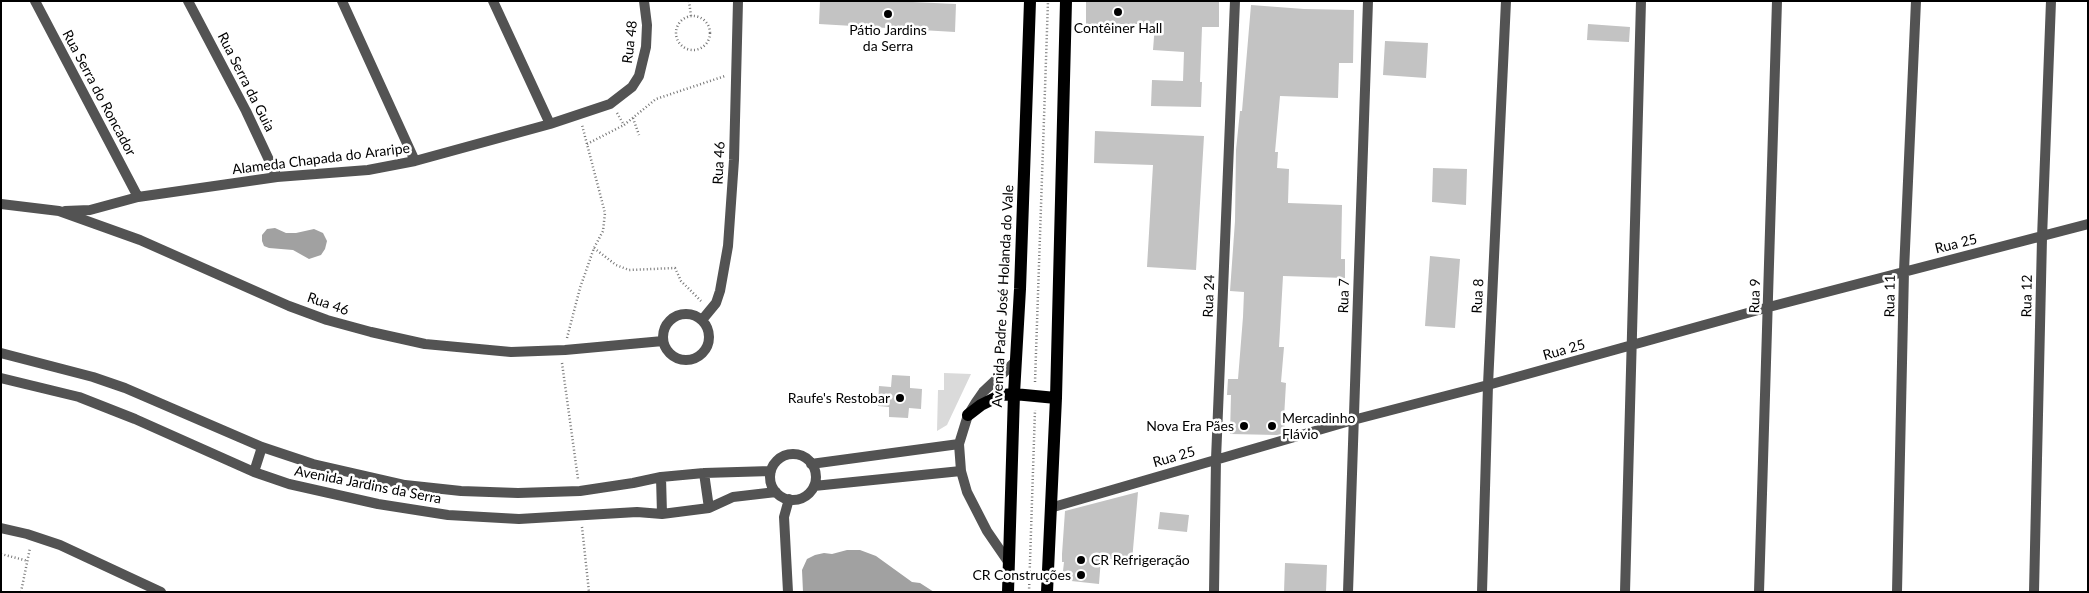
<!DOCTYPE html>
<meta charset="utf-8">
<style>
body{margin:0}
#map{position:relative;width:2089px;height:593px;overflow:hidden;background:#fff;font-family:Lato,sans-serif}
canvas{display:block}
.frame{position:absolute;inset:0;border:2px solid #000;pointer-events:none}
</style>
<div id="map">
<canvas width="2089" height="593"></canvas>
<div class="frame"></div>
</div>
<script>
const ctx = document.querySelector('canvas').getContext('2d');
ctx.lineJoin = 'round';
function fillPath(path, color) {
  ctx.fillStyle = color;
  ctx.fill(path, 'evenodd');
}
function shape(rows) {
  const path = new Path2D();
  for (const r of rows) {
    if (r.length === 3) {
      path.moveTo(r[0] + r[2], r[1]);
      path.arc(r[0], r[1], r[2], 0, 2 * Math.PI);
      continue;
    }
    path.moveTo(r[0], r[1]);
    for (let i = 2; i < r.length; i += 2) path.lineTo(r[i], r[i + 1]);
  }
  return path;
}
function strokePath(path, color, width, dash) {
  ctx.strokeStyle = color;
  ctx.lineWidth = width;
  ctx.lineCap = dash ? 'butt' : 'round';
  ctx.setLineDash(dash || []);
  ctx.stroke(path);
}
function label(font, color, halo, rows, align = 'center') {
  ctx.font = font + ' Lato,sans-serif';
  ctx.lineWidth = 5;
  ctx.setLineDash([]);
  ctx.textBaseline = 'middle';
  ctx.strokeStyle = halo;
  ctx.fillStyle = color;
  for (const [text, x, y, turn = 0] of rows) {
    ctx.save();
    ctx.translate(x, y);
    ctx.rotate((+turn || 0) * Math.PI / 180);
    ctx.textAlign = isNaN(turn) ? turn : align;
    if (halo) ctx.strokeText(text, 0, 0);
    ctx.fillText(text, 0, 0);
    ctx.restore();
  }
}
fillPath(shape([
 [944,373,971,374,947,425,937,431,938,390,944,390]
]), '#dadada');
fillPath(shape([
 [275,228,286,233,296,233,314,229,323,233,327,241,325,249,321,255,309,259,293,250,269,248,264,246,262,241,262,235,267,229],
 [847,550,860,550,876,556,912,582,920,583,934,592,803,592,802,570,807,559,815,555,824,553,832,554]
]), '#a1a1a1');
fillPath(shape([
 [820,1,891,1,956,4,955,32,819,24],
 [1086,1,1219,2,1219,27,1202,27,1200,82,1202,82,1201,107,1151,106,1152,80,1183,81,1184,52,1153,50,1155,24,1086,24],
 [1251,5,1304,9,1354,10,1353,63,1339,63,1338,98,1280,96,1275,152,1278,152,1277,168,1289,169,1288,203,1342,205,1341,259,1345,259,1345,278,1283,276,1279,347,1284,347,1281,382,1286,383,1284,418,1285,433,1277,435,1230,434,1231,395,1227,395,1228,379,1238,379,1243,317,1244,292,1230,291,1235,221,1236,150,1240,111,1242,111],
 [1588,24,1630,27,1629,42,1587,40],
 [1385,41,1428,43,1426,78,1383,75],
 [1095,131,1204,136,1196,270,1147,267,1153,165,1094,163],
 [1433,168,1467,169,1466,205,1432,202],
 [1430,256,1460,259,1455,328,1425,326],
 [892,375,910,376,910,388,922,389,921,409,909,408,908,418,889,417,889,407,878,406,879,386,891,387],
 [1138,492,1132,561,1101,558,1099,584,1062,580,1064,562,1062,562,1062,554,1065,511],
 [1160,512,1189,515,1187,532,1158,529],
 [1285,563,1327,565,1326,592,1284,592]
]), '#c3c3c3');
strokePath(shape([
 [689,1,691,16],
 [693,33,17],
 [617,113,624,125,656,99,725,76],
 [633,118,639,135],
 [587,144,624,125],
 [594,248,616,265,629,270,675,268,681,281,701,301],
 [567,338,580,288,594,248,603,231,605,213,582,125],
 [562,363,578,479],
 [1035,382,1048,1],
 [582,527,589,592],
 [1,554,28,561],
 [21,592,30,548],
 [1029,592,1035,410]
]), '#757575', 2.5, [1, 2.5]);
strokePath(shape([
 [35,1,138,197],
 [188,1,246,111,277,177],
 [342,1,415,161],
 [493,1,550,124],
 [1,204,59,211,140,240,289,306,327,320,371,332,425,344,511,352,565,350,663,341],
 [65,211,90,210,138,197,277,177,368,170,415,161,550,124,610,104,632,87,639,76,646,47,647,25,644,1],
 [686,337,23],
 [702,320,716,303,720,291,728,246,734,160,738,1],
 [1,353,93,377,125,388,262,447,313,464,405,485,461,491,518,493,580,491,633,483,661,477,704,473,771,471],
 [1,378,79,397,135,419,254,472,289,484,378,504,448,515,519,519,637,512,662,514,709,508,733,497,776,492],
 [793,477,23],
 [811,464,959,444],
 [254,472,262,447],
 [704,473,709,508],
 [661,477,662,514],
 [814,486,961,471],
 [1050,508,1353,420,1488,385,1769,307,2088,224],
 [1,528,27,534,60,545,161,592],
 [1009,563,987,531,967,492,961,471,959,444,968,415,976,402,983,392,1016,361],
 [788,592,784,517,789,499],
 [1214,592,1216,459,1235,1],
 [1348,592,1368,1],
 [1482,592,1488,385,1506,1],
 [1625,592,1641,1],
 [1759,592,1777,1],
 [1897,592,1904,271,1916,1],
 [2034,592,2042,238,2051,1]
]), '#535353', 10);
strokePath(shape([
 [968,415,981,405,1001,395,1014,394,1056,398],
 [1008,592,1014,394,1020,289,1030,1],
 [1047,592,1056,398,1066,1]
]), '#000', 12);
for (const [x, y, r, color] of [
 [1118,12,5,"#000"],
 [888,14,5,"#000"],
 [900,398,5,"#000"],
 [1244,426,5,"#000"],
 [1272,426,5,"#000"],
 [1081,560,5,"#000"],
 [1081,575,5,"#000"]
]) {
  const dot = new Path2D();
  dot.arc(x, y, r, 0, 2 * Math.PI);
  ctx.fillStyle = color;
  ctx.fill(dot);
  strokePath(dot, '#fff', 2);
}
label('14px', '#000', '#fff', [
 ["Contêiner Hall",1118,28,"center"],
 ["Pátio Jardins",888,30,"center"],
 ["da Serra",888,46,"center"],
 ["Raufe's Restobar",890,398],
 ["Mercadinho",1282,418,"left"],
 ["Flávio",1282,434,"left"],
 ["Nova Era Pães",1234,426],
 ["CR Refrigeração",1091,560,"left"],
 ["CR Construções",1071,575]
], 'right');
label('14px', '#000', '#fff', [
 ["Rua 48",630,42,-83],
 ["Rua Serra da Guia",246,82,63],
 ["Rua Serra do Roncador",99,93,62],
 ["Alameda Chapada do Araripe",321,159,-7],
 ["Rua 46",719,163,-87],
 ["Rua 25",1956,244,-14],
 ["Avenida Padre José Holanda do Vale",1003,296,-87],
 ["Rua 24",1209,296,-88],
 ["Rua 7",1344,296,-88],
 ["Rua 8",1478,296,-87],
 ["Rua 9",1755,296,-88],
 ["Rua 11",1890,296,-89],
 ["Rua 12",2027,296,-89],
 ["Rua 46",328,304,19],
 ["Rua 25",1564,350,-16],
 ["Rua 25",1174,457,-16],
 ["Avenida Jardins da Serra",368,485,11]
]);
</script>
